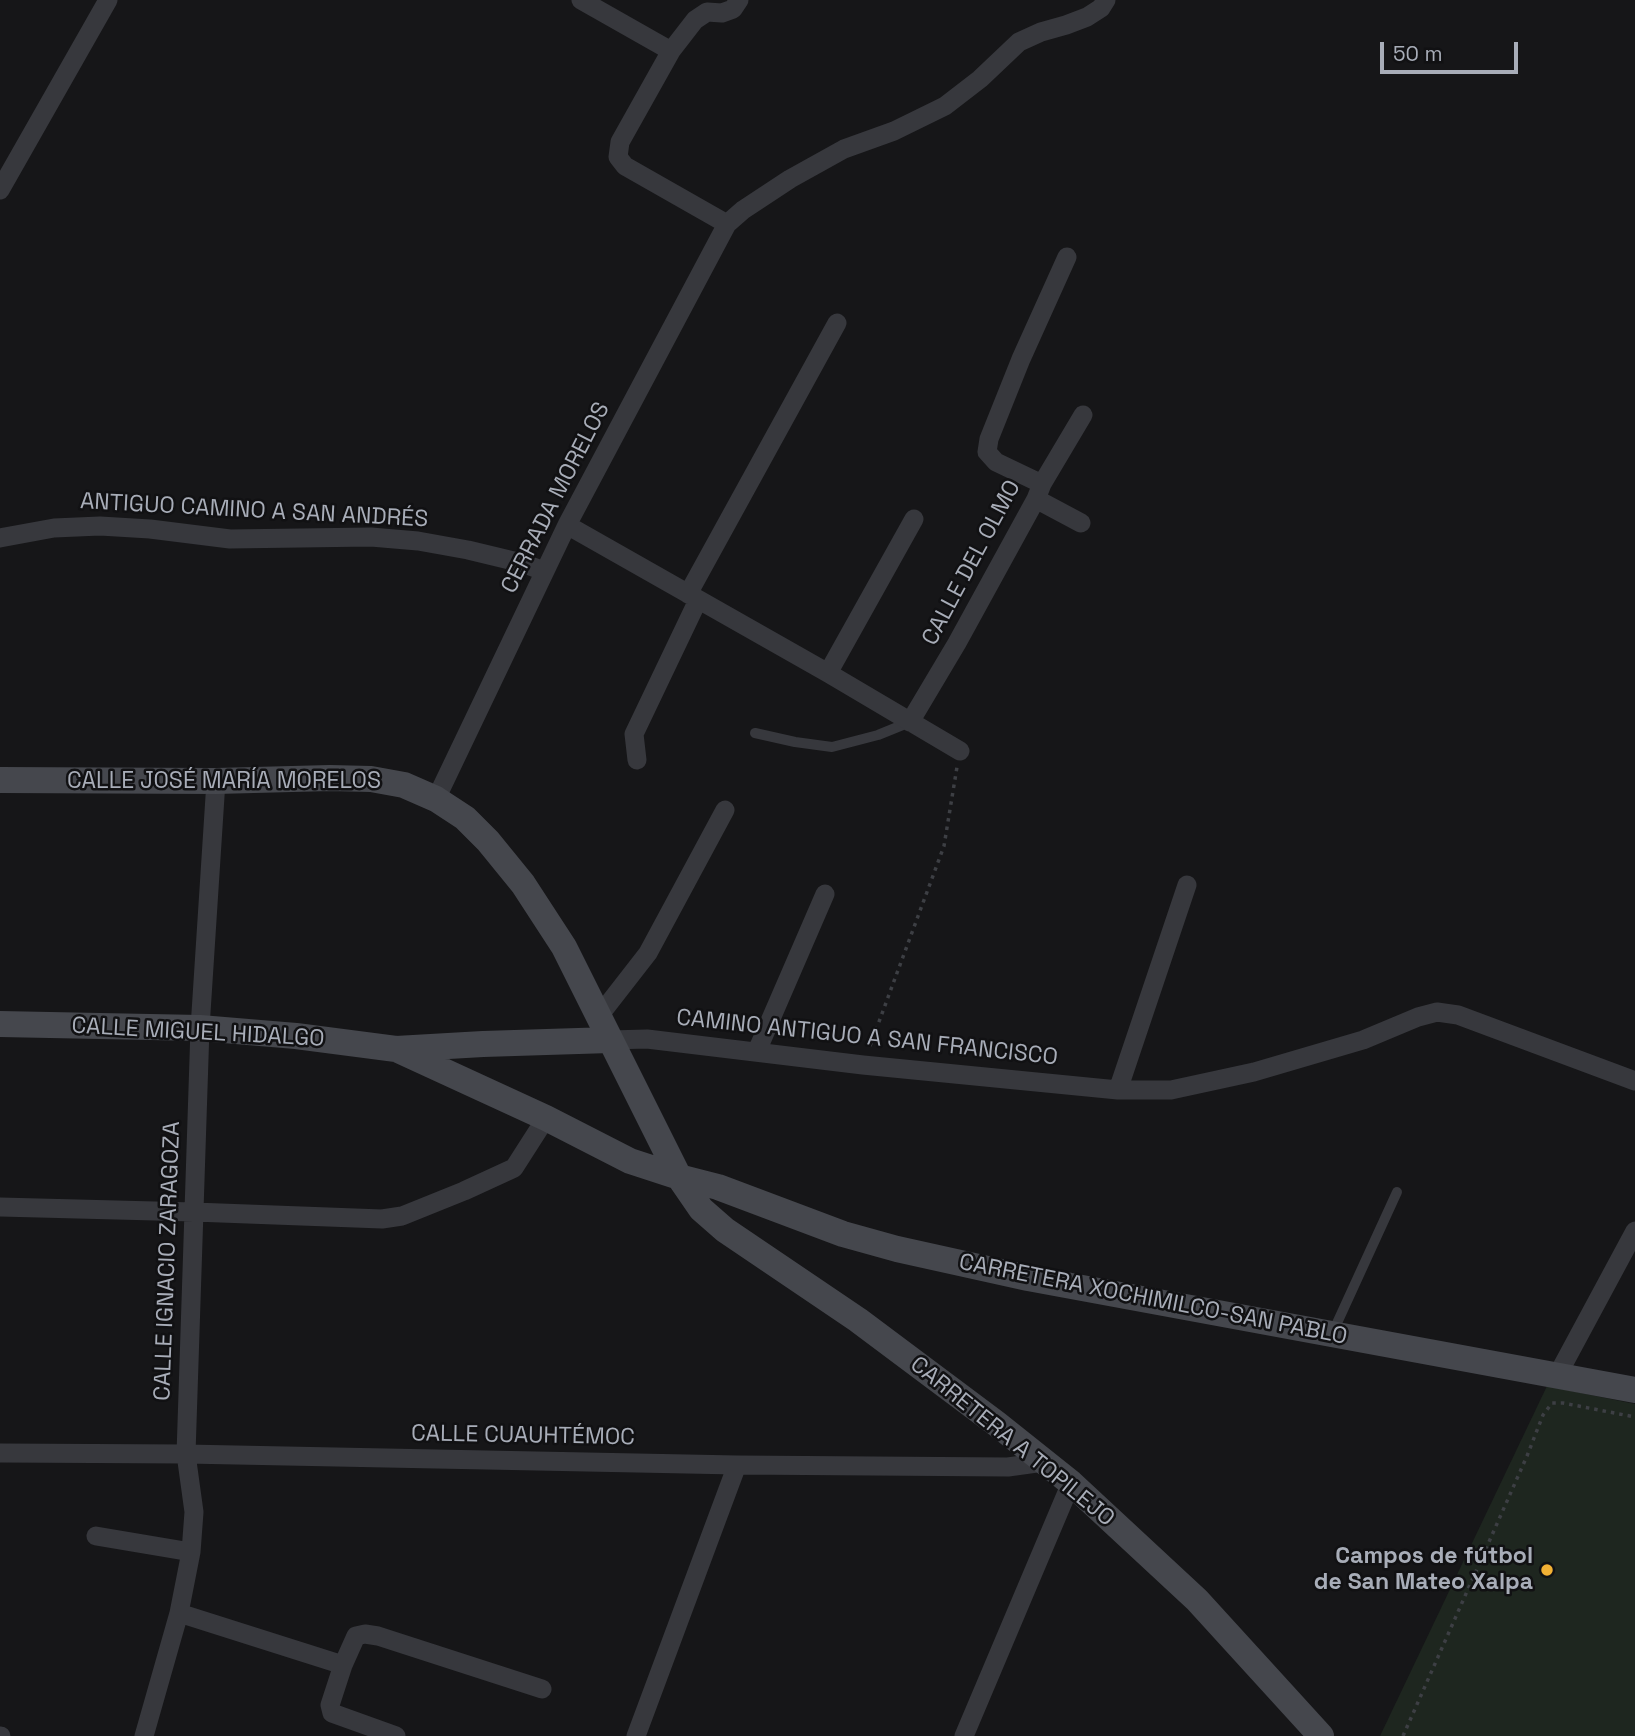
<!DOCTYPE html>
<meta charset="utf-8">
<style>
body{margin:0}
#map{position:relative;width:1635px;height:1736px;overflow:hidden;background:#161618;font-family:"Space Grotesk",sans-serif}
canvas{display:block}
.scale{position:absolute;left:1380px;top:42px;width:138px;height:32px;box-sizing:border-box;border:4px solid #a8adb8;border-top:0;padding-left:9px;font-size:21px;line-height:24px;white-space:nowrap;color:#a8adb8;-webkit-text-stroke:5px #111113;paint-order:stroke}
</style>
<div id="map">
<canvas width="1635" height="1736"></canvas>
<div class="scale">50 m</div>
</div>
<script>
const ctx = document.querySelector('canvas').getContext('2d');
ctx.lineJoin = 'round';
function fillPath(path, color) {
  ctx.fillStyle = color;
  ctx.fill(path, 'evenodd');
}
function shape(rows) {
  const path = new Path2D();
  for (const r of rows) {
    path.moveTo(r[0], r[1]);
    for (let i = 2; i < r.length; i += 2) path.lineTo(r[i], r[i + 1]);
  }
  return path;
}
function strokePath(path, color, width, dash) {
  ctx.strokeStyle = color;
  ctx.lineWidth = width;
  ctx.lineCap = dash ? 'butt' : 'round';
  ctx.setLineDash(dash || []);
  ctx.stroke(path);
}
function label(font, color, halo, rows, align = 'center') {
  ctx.font = font + ' "Space Grotesk",sans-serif';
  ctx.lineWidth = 5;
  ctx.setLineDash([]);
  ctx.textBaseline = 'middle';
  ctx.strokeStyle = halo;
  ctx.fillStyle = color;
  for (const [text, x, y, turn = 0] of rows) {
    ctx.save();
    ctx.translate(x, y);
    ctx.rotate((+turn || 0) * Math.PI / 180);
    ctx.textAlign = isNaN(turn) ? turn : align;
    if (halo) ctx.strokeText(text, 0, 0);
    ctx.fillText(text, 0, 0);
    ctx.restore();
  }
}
fillPath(shape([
 [1547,1386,1635,1404,1635,1736,1380,1736]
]), '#1e261f');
strokePath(shape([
 [870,1046,944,846,957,767],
 [1403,1736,1527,1456,1543,1415,1552,1403,1563,1403,1635,1417]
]), '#3d3f44', 3.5, [3.5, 5]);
strokePath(shape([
 [755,733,795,742,832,747,878,735,910,722],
 [1332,1334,1397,1192]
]), '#37383d', 10);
strokePath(shape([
 [581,0,671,51],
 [0,190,108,0],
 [727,224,625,166,618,157,620,142,671,51,695,20,707,12,722,13,733,9,739,0],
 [1042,484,996,462,987,452,989,439,1021,359,1067,257],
 [1036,499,1081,523],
 [567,525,828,673,960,751],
 [0,538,54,528,100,526,150,529,230,539,371,537,418,541,468,550,522,563,544,571],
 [688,594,837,323],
 [828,673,914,519],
 [910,722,957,643,1036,499,1042,484,1083,415],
 [637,760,634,734,698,600],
 [436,799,567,525,727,224,743,210,790,179,844,149,894,131,945,106,980,79,1019,42,1041,32,1066,25,1087,17,1101,8,1106,0],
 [599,1016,648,953,725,810],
 [610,1040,647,1039,863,1065,1118,1090,1171,1090,1254,1072,1363,1040,1418,1017,1437,1012,1458,1015,1635,1081],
 [757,1051,825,894],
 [1118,1090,1187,885],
 [0,1207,194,1212,382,1219,402,1216,464,1191,514,1168,546,1118],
 [1557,1376,1635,1231],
 [0,1453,186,1454,737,1465,1008,1467,1044,1462],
 [96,1536,191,1552],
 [179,1613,343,1665],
 [0,1736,1,1736],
 [144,1736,179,1613,191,1552,194,1512,186,1454,200,1028,216,781],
 [396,1736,332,1713,330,1705,343,1665,356,1636,365,1634,378,1636,542,1689],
 [636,1736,737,1465],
 [964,1736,1071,1483]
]), '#37383d', 19);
strokePath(shape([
 [0,780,216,781,330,778,371,779,404,785,436,799,465,818,488,841,523,884,564,947,679,1177,701,1209,725,1230,858,1320,997,1424,1071,1483,1197,1600,1321,1736],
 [0,1024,200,1028,296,1036,396,1049,483,1044,610,1040],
 [396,1049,546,1118,630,1161,679,1177,718,1187,843,1234,897,1249,1028,1278,1635,1390]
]), '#45474d', 26);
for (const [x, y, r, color] of [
 [1547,1570,7,"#f2b134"]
]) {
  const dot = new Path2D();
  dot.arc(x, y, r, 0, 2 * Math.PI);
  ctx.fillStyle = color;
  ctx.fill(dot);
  strokePath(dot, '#111113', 2.5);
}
label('23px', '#a8adb8', '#111113', [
 ["CERRADA MORELOS",556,498,-63],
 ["ANTIGUO CAMINO A SAN ANDRÉS",254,511,3],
 ["CALLE DEL OLMO",972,563,-62],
 ["CALLE JOSÉ MARÍA MORELOS",224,782],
 ["CALLE MIGUEL HIDALGO",198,1033,3],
 ["CAMINO ANTIGUO A SAN FRANCISCO",867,1038,6],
 ["CALLE IGNACIO ZARAGOZA",168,1261,-88],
 ["CARRETERA XOCHIMILCO-SAN PABLO",1153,1300,11],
 ["CALLE CUAUHTÉMOC",523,1436,1],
 ["CARRETERA A TOPILEJO",1012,1442,39]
]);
label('bold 23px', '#a8adb8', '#111113', [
 ["Campos de fútbol",1533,1557],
 ["de San Mateo Xalpa",1533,1583]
], 'right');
</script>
